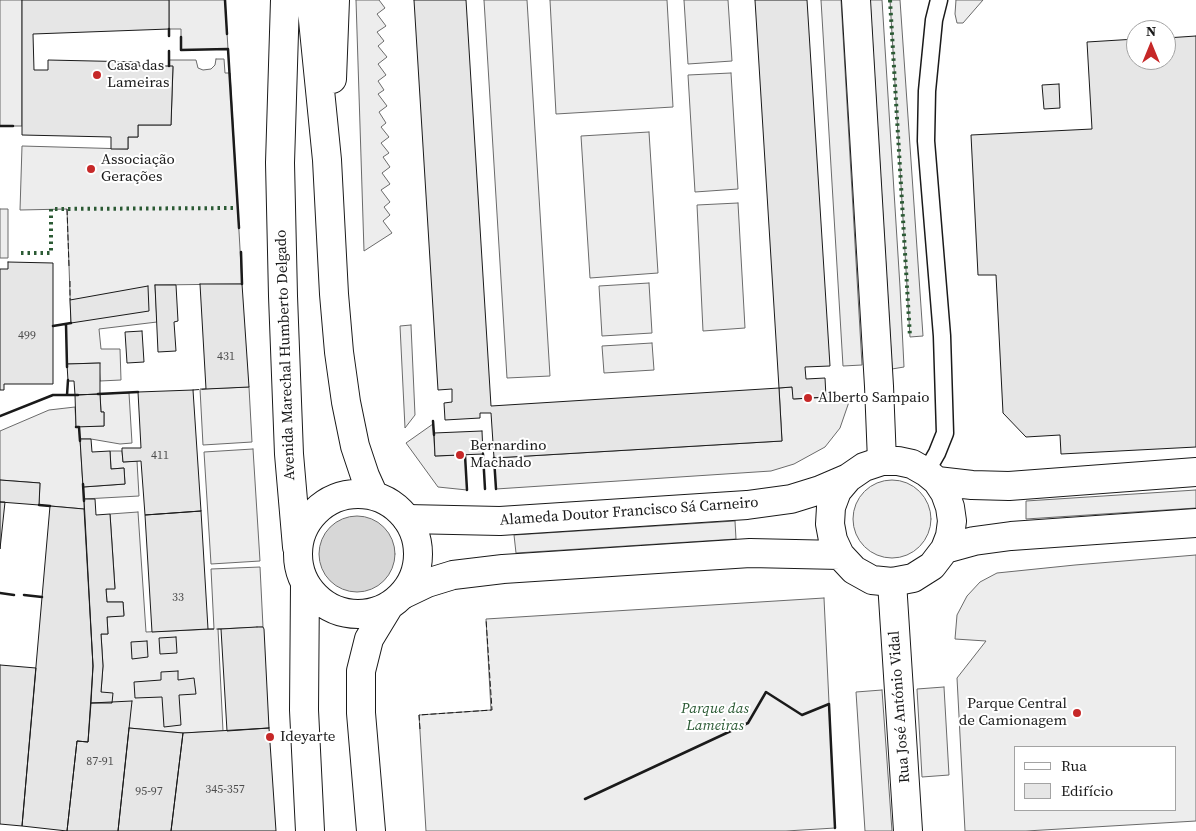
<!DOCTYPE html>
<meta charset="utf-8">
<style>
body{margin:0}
#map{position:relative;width:1196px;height:831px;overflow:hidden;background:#fff;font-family:"Source Serif 4",serif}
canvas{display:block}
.legend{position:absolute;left:1014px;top:746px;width:162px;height:65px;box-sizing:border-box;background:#fff;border:1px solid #a3a3a3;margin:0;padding:6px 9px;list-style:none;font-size:15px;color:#1a1a1a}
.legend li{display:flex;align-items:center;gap:10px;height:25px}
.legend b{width:25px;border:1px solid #a3a3a3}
.north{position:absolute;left:1126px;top:20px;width:50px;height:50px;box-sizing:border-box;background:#fff;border:1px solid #a3a3a3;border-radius:50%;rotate:0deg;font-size:14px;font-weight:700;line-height:20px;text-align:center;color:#1a1a1a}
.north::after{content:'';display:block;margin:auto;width:18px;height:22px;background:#c62828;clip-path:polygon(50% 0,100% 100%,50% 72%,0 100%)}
</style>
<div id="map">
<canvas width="1196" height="831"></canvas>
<ul class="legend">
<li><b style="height:6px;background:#fff"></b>Rua</li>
<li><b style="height:14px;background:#e6e6e6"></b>Edifício</li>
</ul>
<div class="north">N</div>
</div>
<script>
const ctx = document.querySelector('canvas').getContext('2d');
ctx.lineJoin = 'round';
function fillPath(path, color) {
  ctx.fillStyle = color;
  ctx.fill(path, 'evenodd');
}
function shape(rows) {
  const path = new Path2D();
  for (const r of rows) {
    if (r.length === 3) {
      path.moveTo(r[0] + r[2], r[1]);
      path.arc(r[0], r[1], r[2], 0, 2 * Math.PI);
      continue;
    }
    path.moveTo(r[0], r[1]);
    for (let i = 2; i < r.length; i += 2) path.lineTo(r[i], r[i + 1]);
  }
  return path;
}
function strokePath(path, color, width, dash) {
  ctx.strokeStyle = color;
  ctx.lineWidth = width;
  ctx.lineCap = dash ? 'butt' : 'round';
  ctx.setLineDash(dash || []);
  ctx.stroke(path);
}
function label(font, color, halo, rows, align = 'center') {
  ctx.font = font + ' "Source Serif 4",serif';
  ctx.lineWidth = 4;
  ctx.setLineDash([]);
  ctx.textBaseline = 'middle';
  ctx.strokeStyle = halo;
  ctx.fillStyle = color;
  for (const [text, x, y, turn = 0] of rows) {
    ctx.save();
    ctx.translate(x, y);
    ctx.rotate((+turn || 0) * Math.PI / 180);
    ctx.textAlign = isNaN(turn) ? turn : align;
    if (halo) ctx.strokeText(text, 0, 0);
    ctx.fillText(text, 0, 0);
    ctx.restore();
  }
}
const built = shape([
 [0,0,22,0,22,126,0,126,0,0],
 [169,0,225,0,228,49,181,50,181,29,169,29,169,0],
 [356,0,379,0,385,8,377,14,386,26,377,32,384,41,378,46,387,57,378,64,386,75,378,81,384,90,378,94,387,106,379,112,386,123,381,127,389,137,381,143,389,153,383,157,390,167,382,173,390,184,381,190,390,202,384,207,390,215,383,221,392,233,364,251,356,0],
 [484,0,527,0,550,376,507,378,484,0],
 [550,0,667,0,673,107,556,114,550,0],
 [684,0,728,0,732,61,688,64,684,0],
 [821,0,841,0,862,365,843,366,821,0],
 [870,0,882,0,900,287,904,367,892,369,870,0],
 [890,0,900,0,923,336,910,337,890,0],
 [956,0,983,0,963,23,957,23,955,14,956,0],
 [216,59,224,59,225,73,230,73,242,284,155,285,157,322,99,329,101,349,120,349,121,380,100,381,99,363,67,364,66,324,71,323,67,209,20,210,22,146,128,149,128,137,138,137,138,125,171,125,173,67,169,66,169,60,196,60,198,68,203,70,211,69,215,65,216,59],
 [731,73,738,189,695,192,688,75,731,73],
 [649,132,658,273,590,278,581,136,649,132],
 [738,203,745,328,703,331,697,205,738,203],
 [0,209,8,209,8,258,0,258,0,209],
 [649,283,652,333,602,336,599,286,649,283],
 [411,325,415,415,405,428,400,326,411,325],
 [652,343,654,370,604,373,602,346,652,343],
 [249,387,252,442,203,445,200,389,249,387],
 [792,387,794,399,851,396,840,428,825,447,794,464,771,471,496,489,494,458,782,441,779,388,792,387],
 [129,393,132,443,120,444,91,439,80,439,83,487,125,484,124,468,111,469,110,451,122,451,123,462,137,461,139,496,84,499,84,509,39,505,40,483,0,480,0,431,49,410,75,407,76,426,104,426,104,412,101,412,100,394,129,393],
 [433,424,435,456,465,455,467,490,438,487,406,443,433,424],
 [253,449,260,561,211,564,204,452,253,449],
 [892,519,39],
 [1196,490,1196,508,1026,519,1026,501,1196,490],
 [138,512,146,632,214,629,211,569,260,567,263,627,218,629,223,731,183,733,129,728,112,703,101,692,103,666,101,634,108,634,107,617,124,615,123,602,107,602,106,589,115,588,110,514,138,512],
 [735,521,736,539,516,553,514,535,735,521],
 [1196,555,1196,821,1026,831,965,831,957,678,986,641,955,639,957,615,967,596,980,582,997,573,1075,565,1196,555],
 [1015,747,1175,747,1175,810,1015,810,1015,747],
 [824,598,835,828,786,831,426,831,419,715,491,710,486,619,824,598],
 [944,687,949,775,922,777,917,689,944,687],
 [882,690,892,831,865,831,856,692,882,690]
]);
fillPath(built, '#ededed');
strokePath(built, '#6a6a6a', 1);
const water = shape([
 [357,554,38]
]);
fillPath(water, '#d7d7d7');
strokePath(water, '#6a6a6a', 1);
const building = shape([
 [22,0,169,0,169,29,33,34,34,70,48,70,48,60,139,62,139,66,173,66,171,125,138,125,138,137,128,137,128,149,111,149,111,137,22,135,22,0],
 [414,0,466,0,491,406,779,388,782,441,494,458,491,413,480,413,480,418,445,420,444,403,452,402,452,389,438,390,414,0],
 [755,0,807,0,830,366,805,367,806,379,825,378,826,397,793,399,792,387,779,388,755,0],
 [1196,36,1196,447,1061,454,1060,435,1026,437,1003,413,996,275,978,275,971,135,1092,129,1087,42,1136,39,1136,60,1166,60,1166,38,1196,36],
 [1059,84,1060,108,1044,109,1042,85,1059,84],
 [8,262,53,263,53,384,4,384,4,390,0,390,0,269,8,269,8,262],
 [200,284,242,284,249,387,206,389,200,284],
 [155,285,176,285,178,321,174,322,176,351,158,352,155,285],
 [148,286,149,311,71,323,70,300,148,286],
 [142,331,144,362,127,363,125,332,142,331],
 [100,363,100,394,75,395,74,381,68,381,67,364,100,363],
 [193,390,201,511,145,515,141,461,123,462,122,451,122,448,141,448,138,392,193,390],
 [100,394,101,412,104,412,104,426,76,427,75,395,100,394],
 [482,431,483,454,435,456,434,433,482,431],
 [80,439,91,439,92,452,110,451,111,469,124,468,125,484,83,487,80,439],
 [0,480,40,483,39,505,0,502,0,480],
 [84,499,95,499,96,515,110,514,115,589,106,589,107,602,123,602,124,616,107,617,108,634,101,634,103,666,101,692,113,693,112,703,91,703,93,666,84,499],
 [0,502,5,502,0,549,0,502],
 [50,506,84,509,93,666,88,742,77,741,67,831,22,826,50,506],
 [201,511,208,629,152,632,145,515,201,511],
 [257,627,263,627,264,629,269,728,227,731,221,629,257,627],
 [176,637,177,653,160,654,159,638,176,637],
 [147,641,148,657,132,659,131,642,147,641],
 [0,665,36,668,22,826,0,824,0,665],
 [178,671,178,680,194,678,196,694,179,695,181,725,164,727,162,697,135,698,134,682,161,680,161,672,178,671],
 [132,701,118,831,67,831,77,741,88,742,91,703,132,701],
 [129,728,183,733,171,831,118,831,129,728],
 [269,728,276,831,171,831,183,733,269,728]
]);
fillPath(building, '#e6e6e6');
strokePath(building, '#1a1a1a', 1);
const lane = shape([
 [926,472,937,453,945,433,942,336,926,141,927,91,934,20,939,0]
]);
const street = shape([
 [856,0,879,386,882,461],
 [892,582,908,831]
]);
const secondary = shape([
 [937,481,972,485,1009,486,1196,472],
 [407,519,500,521,747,505,791,499,820,490,848,478,864,467,882,461,898,461,912,464,926,472,937,481,945,493,950,507,952,521,950,536,945,549,932,566,913,578,892,582,872,580,854,570,840,555,833,540,830,524,831,507,837,491,848,478],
 [945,549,974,541,1011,536,1196,523],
 [404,594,427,583,453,575,503,569,750,553,840,555]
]);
const primary = shape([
 [285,0,280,163,283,296,289,454,297,547],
 [311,0,327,160,334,294,339,352,346,402,355,446,365,476,374,496],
 [332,79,335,0],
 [358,554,60],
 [305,584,304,710,310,831],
 [371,831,361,713,361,671,369,639,389,606]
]);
strokePath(lane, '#1a1a1a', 19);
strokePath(street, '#1a1a1a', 30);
strokePath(secondary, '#1a1a1a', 30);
strokePath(primary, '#1a1a1a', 30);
strokePath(lane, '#fff', 16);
strokePath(street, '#fff', 28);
strokePath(secondary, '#fff', 28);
strokePath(primary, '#fff', 28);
strokePath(shape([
 [890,0,910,337],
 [21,253,51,253,51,209,238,208]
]), '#2b5a34', 4, [2.5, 4]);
strokePath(shape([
 [67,209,69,266],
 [70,281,70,300],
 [193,390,206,389],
 [208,629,221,629],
 [420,729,419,715,492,710,486,619]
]), '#1a1a1a', 1, [6, 2.5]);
strokePath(shape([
 [225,0,227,34],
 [169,29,169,36],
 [181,37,181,50,228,49,239,228],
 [169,51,169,66],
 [0,126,13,126],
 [241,252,242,284],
 [66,324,67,367],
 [53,326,71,323],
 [98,394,138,392],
 [67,395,68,380],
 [0,416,53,395,78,395],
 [433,421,434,435],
 [76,427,79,427,80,441],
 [483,454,485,489],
 [465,455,467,490],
 [494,458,496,489],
 [83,484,84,501],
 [39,505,50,506],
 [0,593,14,595],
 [24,595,42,597],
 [585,799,748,723,766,692,802,715,829,704,835,828]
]), '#1a1a1a', 2.5);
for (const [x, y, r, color] of [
 [97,75,5,"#c62828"],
 [91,169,5,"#c62828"],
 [808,398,5,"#c62828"],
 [460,455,5,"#c62828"],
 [1077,713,5,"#c62828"],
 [270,737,5,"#c62828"]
]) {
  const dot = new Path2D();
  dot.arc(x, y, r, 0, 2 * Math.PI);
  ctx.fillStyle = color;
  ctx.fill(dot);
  strokePath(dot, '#fff', 2);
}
label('12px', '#4d4d4d', null, [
 ["499",27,336],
 ["431",226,357],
 ["411",160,456],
 ["33",178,598],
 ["87-91",100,762],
 ["345-357",225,790],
 ["95-97",149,792]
]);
label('15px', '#1a1a1a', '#fff', [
 ["Casa das",107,66],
 ["Lameiras",107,83],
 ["Associação",101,160],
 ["Gerações",101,177],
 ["Alberto Sampaio",818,398],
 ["Bernardino",470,446],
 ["Machado",470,463],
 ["Parque Central",1067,704,"right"],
 ["de Camionagem",1067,721,"right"],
 ["Ideyarte",280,737]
], 'left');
label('15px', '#1a1a1a', '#fff', [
 ["Avenida Marechal Humberto Delgado",286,355,-92],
 ["Alameda Doutor Francisco Sá Carneiro",629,512,-4],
 ["Rua José António Vidal",900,707,-94]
]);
label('italic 15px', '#2b5a34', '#fff', [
 ["Parque das",715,709],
 ["Lameiras",715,726]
]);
</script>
